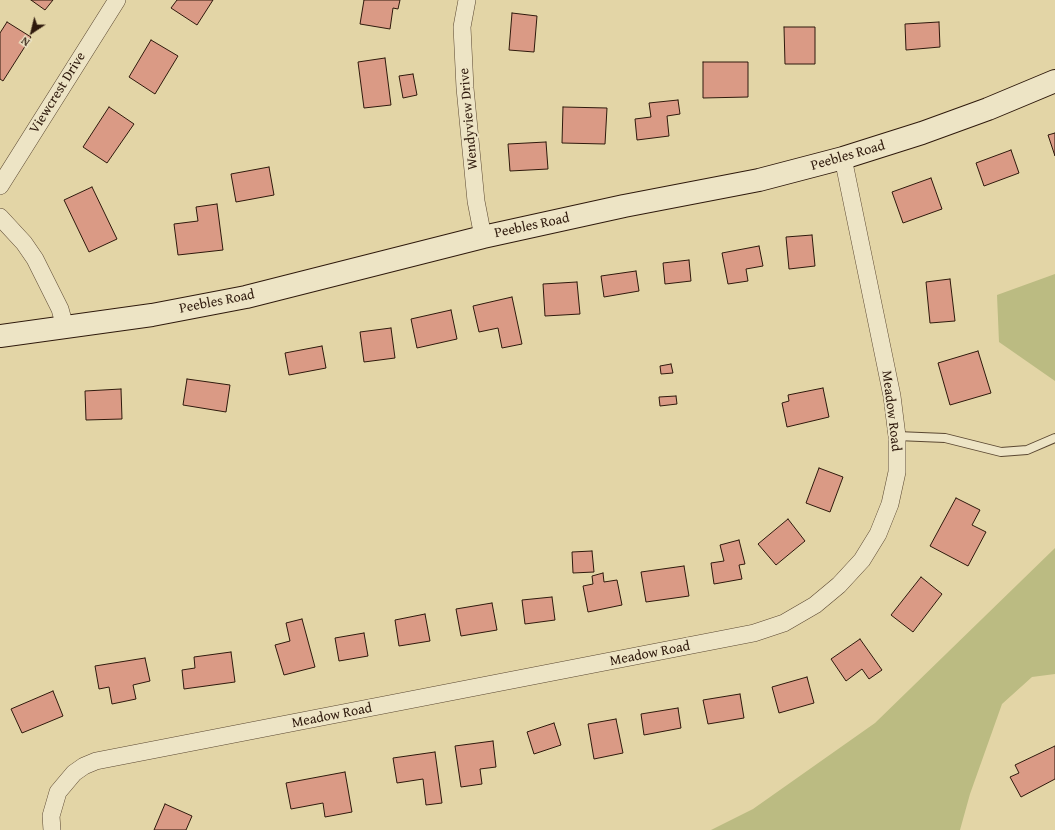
<!DOCTYPE html>
<style>
body{margin:0}
#map{position:relative;width:1055px;height:830px;overflow:hidden;background:#e3d5a6;font-family:"Gentium Book Plus",serif}
canvas{display:block}
.north{position:absolute;left:12px;top:12px;width:40px;height:40px;-webkit-text-stroke:3px #ede4c5;paint-order:stroke;rotate:215deg;font-size:11px;font-weight:700;line-height:16px;text-align:center;color:#2e190c}
.north::after{content:'';display:block;margin:auto;width:14px;height:18px;background:#2e190c;clip-path:polygon(50% 0,100% 100%,50% 72%,0 100%)}
</style>
<div id="map">
<canvas width="1055" height="830"></canvas>
<div class="north">N</div>
</div>
<script>
const ctx = document.querySelector('canvas').getContext('2d');
ctx.lineJoin = 'round';
function fillPath(path, color) {
  ctx.fillStyle = color;
  ctx.fill(path, 'evenodd');
}
function shape(rows) {
  const path = new Path2D();
  for (const r of rows) {
    path.moveTo(r[0], r[1]);
    for (let i = 2; i < r.length; i += 2) path.lineTo(r[i], r[i + 1]);
  }
  return path;
}
function strokePath(path, color, width, dash) {
  ctx.strokeStyle = color;
  ctx.lineWidth = width;
  ctx.lineCap = dash ? 'butt' : 'round';
  ctx.setLineDash(dash || []);
  ctx.stroke(path);
}
function label(font, color, halo, rows, align = 'center') {
  ctx.font = font + ' "Gentium Book Plus",serif';
  ctx.lineWidth = 4;
  ctx.setLineDash([]);
  ctx.textBaseline = 'middle';
  ctx.strokeStyle = halo;
  ctx.fillStyle = color;
  for (const [text, x, y, turn = 0] of rows) {
    ctx.save();
    ctx.translate(x, y);
    ctx.rotate((+turn || 0) * Math.PI / 180);
    ctx.textAlign = isNaN(turn) ? turn : align;
    if (halo) ctx.strokeText(text, 0, 0);
    ctx.fillText(text, 0, 0);
    ctx.restore();
  }
}
fillPath(shape([
 [1055,274,1055,381,999,342,997,295],
 [1055,548,1055,674,1032,677,1002,704,970,794,960,830,711,830,753,809,875,723]
]), '#bbbb82');
const building = shape([
 [31,0,53,0,45,10,31,0],
 [177,0,213,0,197,25,171,8,177,0],
 [364,0,400,0,398,9,393,8,390,29,360,24,364,0],
 [512,13,537,16,534,52,509,50,512,13],
 [7,22,31,37,3,81,0,79,0,33,7,22],
 [939,22,940,47,906,50,905,24,939,22],
 [784,27,815,27,815,64,785,64,784,27],
 [151,40,178,56,155,94,129,77,151,40],
 [385,58,391,105,364,108,358,62,385,58],
 [703,62,748,62,748,97,703,98,703,62],
 [413,74,417,95,403,98,399,76,413,74],
 [678,100,680,114,667,116,669,136,637,140,635,119,651,117,649,103,678,100],
 [109,107,134,124,107,163,83,147,109,107],
 [563,107,607,108,605,144,562,143,563,107],
 [1055,133,1055,156,1048,135,1055,133],
 [546,142,548,169,510,171,508,144,546,142],
 [1011,150,1019,173,984,186,976,163,1011,150],
 [269,167,274,195,236,202,231,174,269,167],
 [931,178,942,209,903,223,892,192,931,178],
 [92,187,117,239,89,252,64,200,92,187],
 [217,204,223,250,178,255,174,224,198,221,196,207,217,204],
 [812,235,815,266,789,269,786,237,812,235],
 [759,246,763,266,746,269,748,281,728,284,722,253,759,246],
 [689,260,691,281,665,284,663,263,689,260],
 [636,271,639,291,604,297,601,276,636,271],
 [950,279,955,321,930,323,926,282,950,279],
 [577,282,580,314,545,316,543,284,577,282],
 [512,297,522,344,502,348,498,328,479,332,473,306,512,297],
 [451,310,457,339,417,348,411,319,451,310],
 [391,328,395,358,364,362,360,332,391,328],
 [322,346,326,368,289,375,285,353,322,346],
 [978,351,991,393,950,405,938,363,978,351],
 [671,364,673,373,661,374,660,366,671,364],
 [187,379,230,385,226,412,183,405,187,379],
 [823,388,829,417,787,427,782,403,789,401,788,395,823,388],
 [121,389,122,419,86,420,85,391,121,389],
 [676,396,677,404,660,406,659,397,676,396],
 [819,468,843,477,830,512,806,503,819,468],
 [956,498,980,510,972,525,986,532,968,566,930,546,956,498],
 [788,519,805,541,776,565,758,544,788,519],
 [739,540,745,564,739,565,742,579,714,584,711,563,724,561,720,545,739,540],
 [592,551,594,572,573,573,572,552,592,551],
 [684,566,689,596,646,602,641,572,684,566],
 [603,573,604,582,617,580,622,605,588,612,583,586,593,584,592,576,603,573],
 [921,577,942,594,913,632,891,615,921,577],
 [552,597,555,620,525,624,522,600,552,597],
 [492,603,497,630,461,636,456,609,492,603],
 [425,614,430,641,399,646,395,620,425,614],
 [302,619,315,667,284,675,275,645,290,641,286,623,302,619],
 [364,633,368,656,339,661,335,638,364,633],
 [860,639,882,670,869,679,862,669,846,681,831,659,860,639],
 [231,652,235,682,184,689,182,670,195,668,194,657,231,652],
 [145,658,150,681,133,685,136,699,112,704,109,687,99,689,95,666,145,658],
 [807,677,814,703,779,713,772,687,807,677],
 [53,691,63,716,22,733,11,709,53,691],
 [740,694,744,718,708,724,703,700,740,694],
 [678,708,681,728,644,735,641,714,678,708],
 [616,719,623,753,594,759,588,724,616,719],
 [554,723,561,745,534,754,527,732,554,723],
 [493,741,496,767,480,769,482,784,461,787,455,746,493,741],
 [1055,746,1055,779,1021,797,1010,777,1019,773,1015,765,1055,746],
 [435,752,442,803,426,805,423,779,397,783,393,758,435,752],
 [345,772,352,812,325,817,323,803,291,809,286,783,345,772],
 [165,804,192,816,186,830,154,830,165,804]
]);
fillPath(building, '#da9a85');
strokePath(building, '#2e190c', 1);
const lane = shape([
 [897,436,945,438,1001,452,1027,450,1055,438]
]);
const street = shape([
 [467,0,462,27,465,88,476,201,483,237],
 [0,186,117,0],
 [0,217,24,243,35,259,60,309,65,327],
 [52,830,51,816,58,792,74,773,84,766,96,761,754,633,784,623,815,605,839,585,862,560,878,534,890,504,897,472,897,436,892,396,843,158]
]);
const secondary = shape([
 [0,336,152,315,246,297,483,237,624,206,759,180,843,158,922,133,988,109,1055,81]
]);
strokePath(lane, '#5b4832', 10);
strokePath(street, '#5b4832', 18);
strokePath(secondary, '#2e190c', 24);
strokePath(lane, '#ede4c5', 8);
strokePath(street, '#ede4c5', 17);
strokePath(secondary, '#ede4c5', 22);
label('14px', '#2e190c', '#ede4c5', [
 ["Viewcrest Drive",58,93,-58],
 ["Wendyview Drive",469,119,-95],
 ["Peebles Road",848,156,-16],
 ["Peebles Road",532,226,-12],
 ["Peebles Road",217,302,-11],
 ["Meadow Road",891,411,83],
 ["Meadow Road",650,654,-11],
 ["Meadow Road",332,716,-11]
]);
</script>
